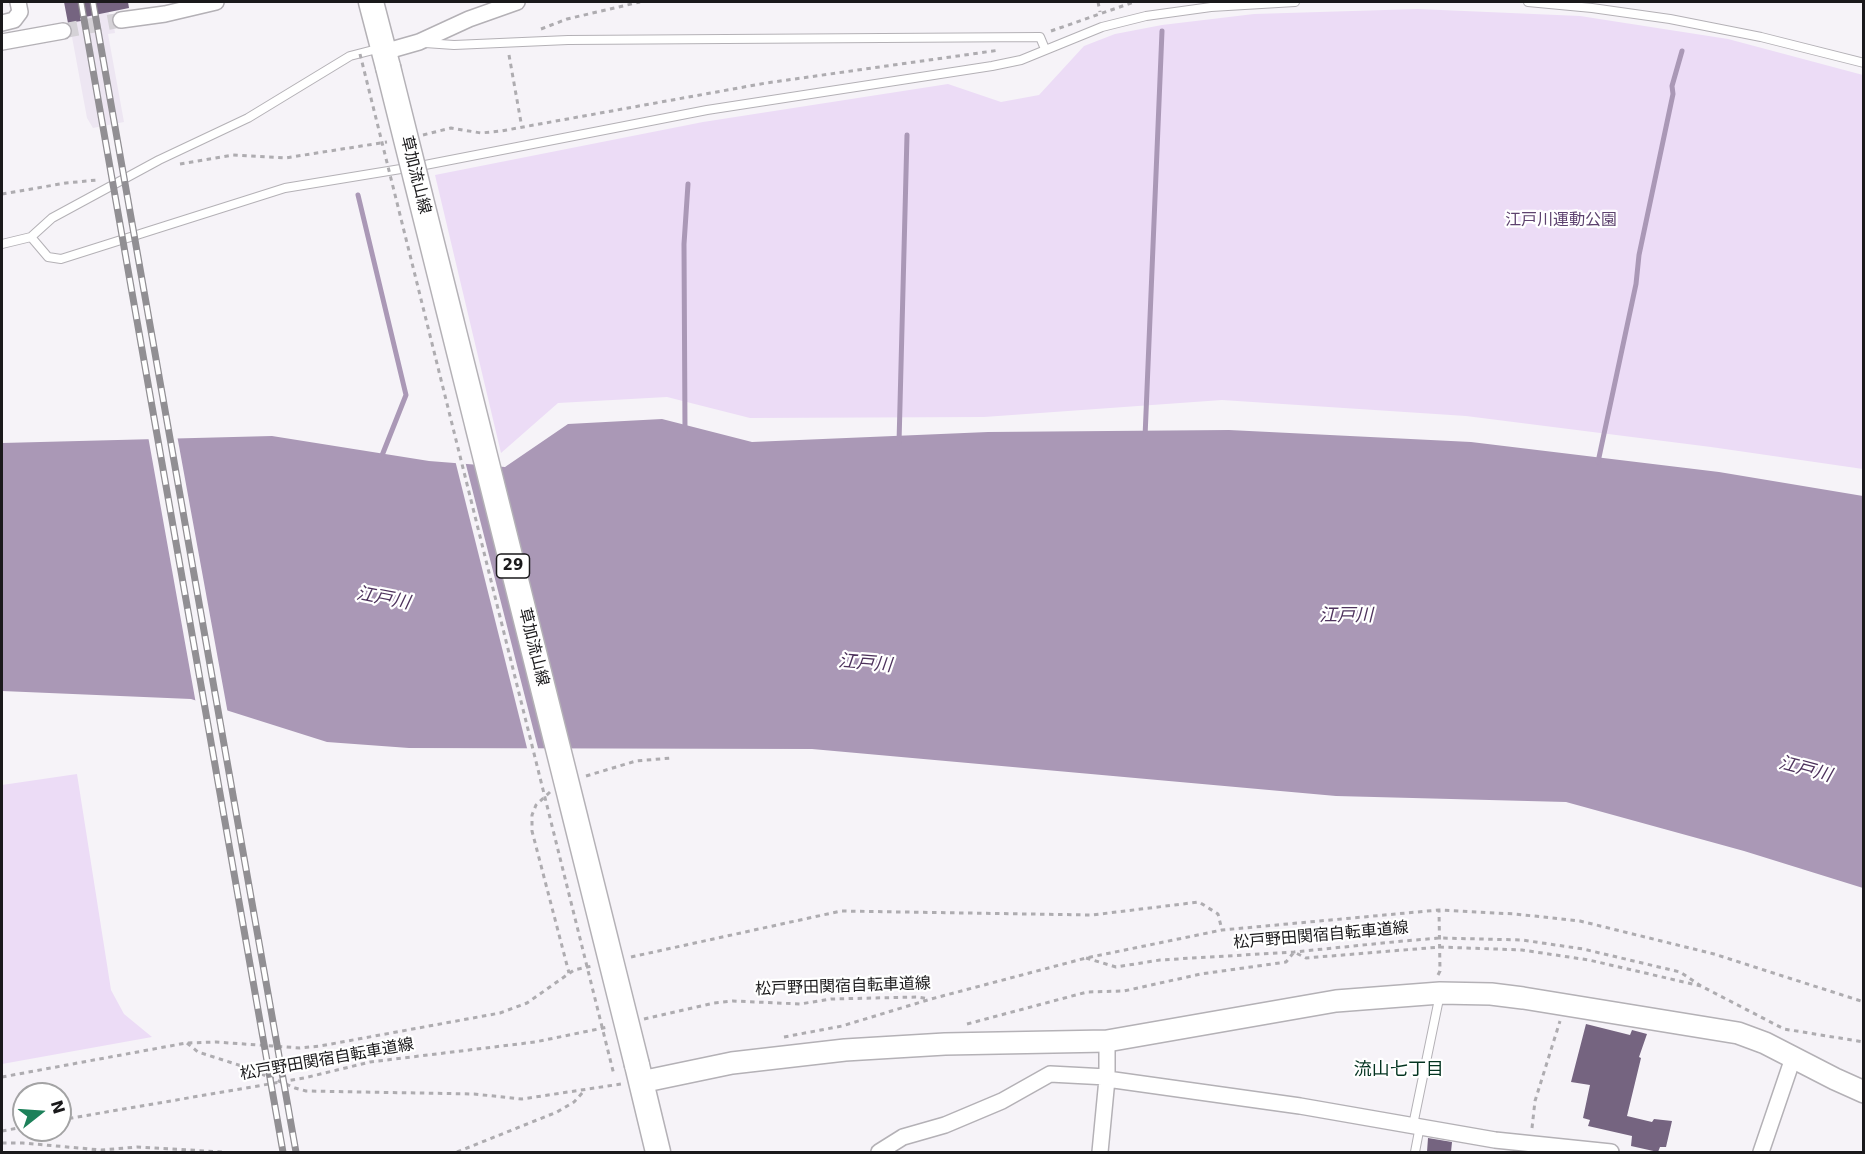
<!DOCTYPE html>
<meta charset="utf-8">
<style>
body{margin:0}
#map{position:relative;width:1865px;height:1154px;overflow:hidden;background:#f6f3f8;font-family:"DejaVu Sans",sans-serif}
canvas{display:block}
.frame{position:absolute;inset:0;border:3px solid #1a191b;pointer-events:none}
.north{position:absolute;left:12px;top:1082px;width:60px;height:60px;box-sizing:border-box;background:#fff;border:2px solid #a3a3a4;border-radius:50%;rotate:73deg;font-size:16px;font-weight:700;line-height:24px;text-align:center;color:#1a191b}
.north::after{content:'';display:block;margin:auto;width:21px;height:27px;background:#1d815a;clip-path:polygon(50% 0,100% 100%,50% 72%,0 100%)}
</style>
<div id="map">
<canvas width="1865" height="1154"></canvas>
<div class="frame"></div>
<div class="north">N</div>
</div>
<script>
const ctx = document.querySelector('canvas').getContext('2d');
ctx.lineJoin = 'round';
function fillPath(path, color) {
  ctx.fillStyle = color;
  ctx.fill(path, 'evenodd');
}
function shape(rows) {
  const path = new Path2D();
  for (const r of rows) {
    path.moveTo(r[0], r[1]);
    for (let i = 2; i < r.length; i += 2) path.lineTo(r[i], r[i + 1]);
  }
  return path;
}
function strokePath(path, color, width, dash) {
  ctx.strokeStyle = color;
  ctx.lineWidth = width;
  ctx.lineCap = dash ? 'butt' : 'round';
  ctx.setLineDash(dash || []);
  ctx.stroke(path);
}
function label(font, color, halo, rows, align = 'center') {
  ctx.font = font + ' "DejaVu Sans","Noto Sans JP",sans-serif';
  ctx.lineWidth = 4.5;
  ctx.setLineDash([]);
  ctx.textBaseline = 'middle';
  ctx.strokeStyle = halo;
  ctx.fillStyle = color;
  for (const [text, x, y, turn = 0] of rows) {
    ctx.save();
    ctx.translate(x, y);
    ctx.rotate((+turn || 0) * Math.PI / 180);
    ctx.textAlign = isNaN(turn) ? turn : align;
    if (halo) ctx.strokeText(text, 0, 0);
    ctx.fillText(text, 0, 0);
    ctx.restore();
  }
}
fillPath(shape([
 [64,2,107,2,109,14,112,14,115,33,108,34,124,122,93,128,87,118,72,37,65,38,63,26,68,24]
]), '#ede6f2');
fillPath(shape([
 [1418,9,1580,16,1728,39,1863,75,1863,469,1711,447,1466,416,1222,400,984,417,750,418,667,397,558,403,501,453,435,175,703,122,948,84,1001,102,1039,95,1084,46,1115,34,1162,25,1254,14],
 [77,774,111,990,124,1014,152,1037,2,1064,2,785]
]), '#ecdcf6');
fillPath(shape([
 [662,419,752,442,988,432,1229,430,1471,442,1719,472,1863,496,1863,888,1744,851,1566,802,1336,796,812,749,409,748,327,742,191,699,2,691,2,443,272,436,429,461,505,467,568,424]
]), '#aa98b6');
fillPath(shape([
 [177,435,228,714,196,704,148,436],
 [455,460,465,461,539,752,528,752]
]), '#f6f3f8');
strokePath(shape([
 [358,195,406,395,381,458],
 [685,431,684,244,688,184],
 [1145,437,1162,31],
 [899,443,907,135],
 [1598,462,1636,284,1639,255,1673,94,1672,86,1682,51]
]), '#aa98b6', 5);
fillPath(shape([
 [64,2,128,2,129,8,80,18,81,21,68,23],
 [1586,1024,1630,1035,1632,1030,1647,1034,1639,1057,1641,1058,1627,1116,1652,1122,1654,1119,1672,1121,1666,1147,1660,1147,1658,1152,1631,1146,1632,1136,1588,1126,1590,1120,1583,1118,1590,1085,1571,1082],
 [1428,1138,1452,1142,1451,1152,1427,1152]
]), '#756480');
strokePath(shape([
 [63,31,121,20]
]), '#d5d2d7', 15, [15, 8]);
const lane = shape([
 [1528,2,1592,8,1670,19,1761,37,1864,63],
 [425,43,454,45,568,40,1040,37,1045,49],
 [31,237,48,257,61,259,285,188,425,165,707,110,992,66,1021,60,1102,27,1146,16,1211,7,1295,2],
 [2,244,31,237,52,218,159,160,248,118,350,56,381,48],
 [1413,1125,1440,994],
 [1415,1152,1420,1126]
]);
const street = shape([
 [121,20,165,14,216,2],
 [2,23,14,20,20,12,18,2],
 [2,42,63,31],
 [384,52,419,42,469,19,517,2],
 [1107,1079,1300,1106,1495,1140,1611,1152],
 [879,1152,903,1137,945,1125,1002,1101,1050,1074,1107,1077],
 [1100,1152,1107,1079,1107,1041],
 [1761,1152,1793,1058]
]);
const secondary = shape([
 [641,1082,732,1063,845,1050,945,1044,1107,1041,1336,1001,1440,993,1491,994,1523,998,1738,1033,1765,1043,1835,1079,1864,1092]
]);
const primary = shape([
 [371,2,388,67],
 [637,1065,658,1152]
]);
strokePath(lane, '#b4b1b6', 10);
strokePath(street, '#b4b1b6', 18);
strokePath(secondary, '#b4b1b6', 24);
strokePath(primary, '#b4b1b6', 27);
strokePath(shape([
 [1098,2,1100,12],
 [541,29,567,19,640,2],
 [1051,31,1134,2],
 [509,55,522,128],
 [423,135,451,128,481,133,501,131,766,83,1000,50],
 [180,164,233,155,285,158,387,142],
 [2,194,66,183,97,180],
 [586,776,636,761,671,758],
 [550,792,536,805,532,815,532,831,569,973],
 [631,957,841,911,1092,915,1199,902,1218,914,1222,930],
 [1086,958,1116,967,1160,960,1294,952,1403,941,1440,938,1522,940,1583,949,1680,972,1701,986,1784,1029,1864,1042],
 [1438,975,1440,971,1439,910],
 [644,1019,714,1003,733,1001,800,1004,831,999,917,997,929,999],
 [967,1024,1087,992,1124,991,1201,974,1286,962,1294,952,1306,958,1440,947,1522,950,1589,960,1701,986],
 [784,1037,842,1026,931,999,1086,958,1222,930,1439,910,1515,914,1580,921,1714,954,1864,1002],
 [187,1043,198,1052,245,1067,295,1088,306,1091,474,1094,522,1099,621,1084],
 [2,1077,186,1043,216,1042,300,1048,320,1046,500,1013,527,1003,574,970,592,966],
 [60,1120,304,1078,370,1062,535,1042,608,1027],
 [1532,1128,1535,1101,1560,1021],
 [2,1131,24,1127],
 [2,1143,23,1143,101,1150,137,1147,223,1152],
 [457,1152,557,1112,574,1102,584,1091]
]), '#aeacb0', 3, [4.5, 4.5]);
strokePath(lane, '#fff', 8);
strokePath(street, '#fff', 15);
strokePath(secondary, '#fff', 21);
strokePath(primary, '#fff', 24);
const rail = shape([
 [81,2,283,1152],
 [93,2,296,1152]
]);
strokePath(rail, '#918f93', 7);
strokePath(rail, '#fff', 4.5, [14]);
const primaryBridge = shape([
 [388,67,637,1065]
]);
strokePath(primaryBridge, '#b4b1b6', 27, []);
strokePath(shape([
 [360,54,614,1075]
]), '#aeacb0', 3, [4.5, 4.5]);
strokePath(primaryBridge, '#fff', 24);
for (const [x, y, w] of [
 [513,566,33]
]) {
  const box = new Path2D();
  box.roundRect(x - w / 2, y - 12, w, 24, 4.5);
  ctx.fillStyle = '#fff';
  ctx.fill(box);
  strokePath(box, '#1a191b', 1.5);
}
label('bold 15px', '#1a191b', null, [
 ["29",513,566]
]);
label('16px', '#1a191b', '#fff', [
 ["草加流山線",415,175,76],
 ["草加流山線",533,647,76],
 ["松戸野田関宿自転車道線",1321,936,-5],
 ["松戸野田関宿自転車道線",843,987,-2],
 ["松戸野田関宿自転車道線",327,1060,-10]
]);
label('16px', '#5d426e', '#fff', [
 ["江戸川運動公園",1561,221]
]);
label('italic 18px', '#4e335d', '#fff', [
 ["江戸川",383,599,11],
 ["江戸川",1346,616],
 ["江戸川",865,664,5],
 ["江戸川",1805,770,15]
]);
label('18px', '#033320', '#fff', [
 ["流山七丁目",1399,1070]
]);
</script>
